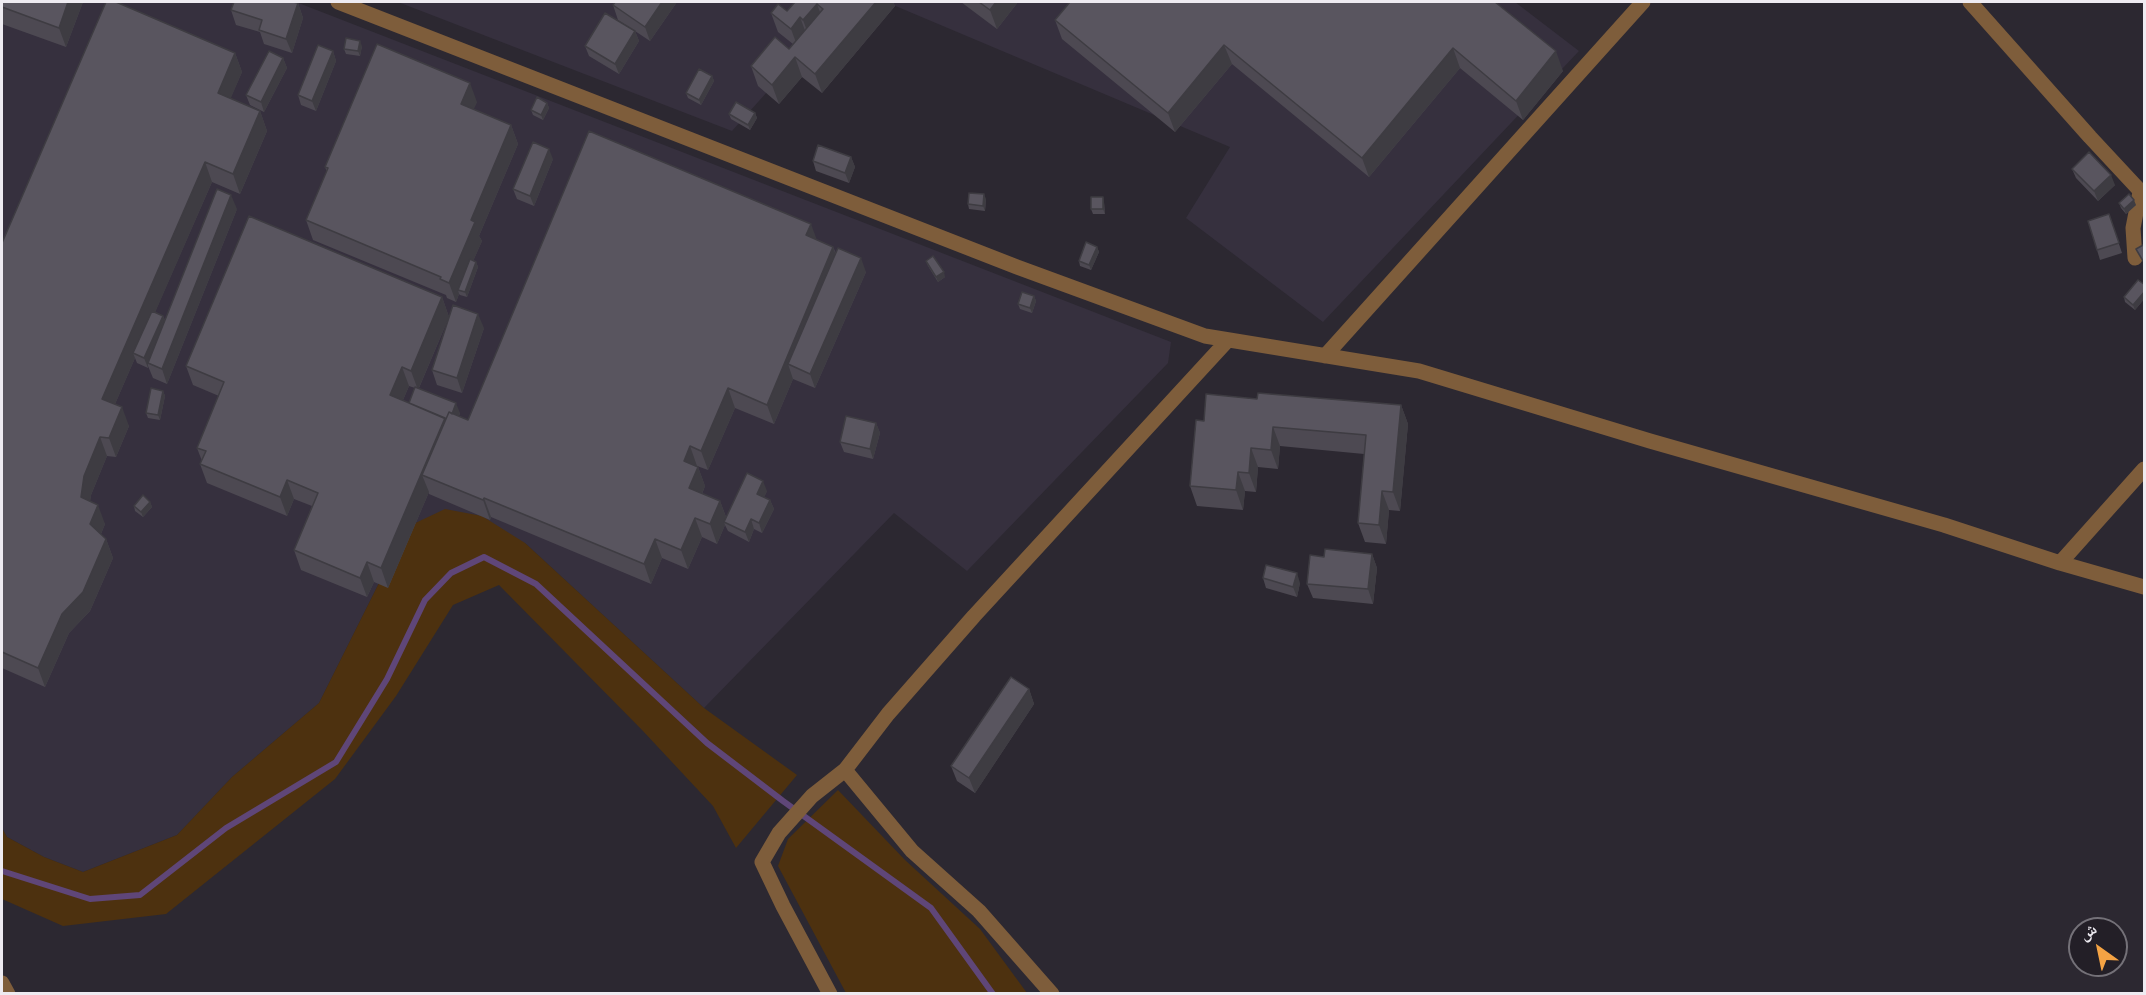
<!DOCTYPE html>
<meta charset="utf-8">
<style>
body{margin:0}
#map{position:relative;width:2146px;height:995px;overflow:hidden;background:#2c2831;font-family:Georgia,"Noto Naskh Arabic",serif}
canvas{display:block}
.frame{position:absolute;inset:0;border:3px solid #eeebf1;pointer-events:none}
.north{position:absolute;left:2068px;top:917px;width:60px;height:60px;box-sizing:border-box;background:#231f27;border:2px solid #747178;border-radius:50%;rotate:327deg;font-size:16px;font-weight:700;line-height:24px;text-align:center;color:#eeebf1}
.north::after{content:'';display:block;margin:auto;width:21px;height:27px;background:#f4a344;clip-path:polygon(50% 0,100% 100%,50% 72%,0 100%)}
</style>
<div id="map">
<canvas width="2146" height="995"></canvas>
<div class="frame"></div>
<div class="north">ش</div>
</div>
<script>
const ctx = document.querySelector('canvas').getContext('2d');
ctx.lineJoin = 'round';
function fillPath(path, color) {
  ctx.fillStyle = color;
  ctx.fill(path, 'evenodd');
}
function shape(rows) {
  const path = new Path2D();
  for (const r of rows) {
    path.moveTo(r[0], r[1]);
    for (let i = 2; i < r.length; i += 2) path.lineTo(r[i], r[i + 1]);
  }
  return path;
}
function strokePath(path, color, width, dash) {
  ctx.strokeStyle = color;
  ctx.lineWidth = width;
  ctx.lineCap = dash ? 'butt' : 'round';
  ctx.setLineDash(dash || []);
  ctx.stroke(path);
}
fillPath(shape([
 [2,2,296,2,1171,342,1168,363,967,571,894,513,704,708,525,543,407,527,319,703,232,777,177,835,83,872,44,857,7,837,2,828],
 [398,2,848,2,732,131],
 [886,2,1515,2,1579,51,1323,322,1186,218,1230,147]
]), '#36303e');
fillPath(shape([
 [445,509,482,516,525,543,704,708,797,775,736,848,713,806,643,731,499,585,453,605,396,696,335,779,166,914,63,926,2,899,2,828,7,837,44,857,83,872,177,835,232,777,319,703,407,527],
 [838,790,905,860,980,929,1027,993,846,993,778,866,788,839]
]), '#4d310f');
strokePath(shape([
 [2,871,90,899,140,895,226,828,336,762,387,679,425,600,451,573,484,557,536,584,707,743,783,801,931,908,993,994]
]), '#5f4678', 6);
strokePath(shape([
 [338,2,1017,267,1205,336,1419,371,1650,441,1944,525,2060,563,2144,587],
 [1970,2,2090,137,2144,195],
 [2135,258,2133,228,2140,192],
 [1325,356,1643,2],
 [2060,563,2144,469],
 [845,770,912,851,979,911,1052,994],
 [2,983,8,994],
 [830,994,783,906,762,862,779,833,812,796,845,770,888,714,974,616,1228,340]
]), '#7e5d3b', 15);
fillPath(shape([
 [2,2,83,2,66,47,2,24],
 [615,2,677,2,650,41,635,31,639,41,619,74,589,56,585,46,633,30,618,20,613,5],
 [795,2,893,2,895,6,822,93,802,77,779,104,758,86,751,66,789,49,793,44,778,32,771,13,787,11],
 [961,2,1018,2,997,29],
 [1495,2,1563,71,1523,120,1460,68,1369,177,1232,64,1175,132,1062,39,1055,20],
 [298,3,303,18,292,53,264,44,260,32,236,25,231,10],
 [362,46,360,56,346,54,344,49],
 [333,51,336,61,316,111,301,105,298,95],
 [235,53,242,72,230,99,260,111,267,131,240,194,212,182,155,312,163,316,165,320,237,209,167,384,153,378,148,366,148,368,137,363,135,358,115,404,129,426,116,457,107,456,91,495,90,501,105,524,101,534,106,539,113,558,90,611,69,633,45,687,2,668,2,243],
 [283,58,287,68,264,112,250,105,246,95],
 [712,76,714,81,701,105,688,98,686,93],
 [477,102,473,109,511,125,518,144,479,236,482,241,473,261,476,262,478,267,467,297,460,295,459,294,456,302,447,298,446,295,313,240,306,220,327,172,325,167],
 [547,103,549,108,543,120,533,115,531,110],
 [755,113,757,118,750,130,731,119,729,114],
 [851,157,855,167,849,183,816,171,813,161],
 [553,159,534,206,517,199,513,189],
 [2072,169,2115,185,2098,201,2076,178],
 [1103,197,1104,202,1105,214,1093,214,1091,209],
 [986,199,985,211,969,209,968,204],
 [2119,203,2136,205,2126,214,2121,208],
 [2109,214,2122,253,2100,260,2097,250],
 [817,240,833,247,836,253,866,272,815,388,793,379,774,424,735,408,708,470,697,466,698,467,705,486,702,494,720,501,726,517,767,491,764,497,770,500,774,509,762,533,754,529,749,542,728,531,725,525,717,544,702,537,688,569,662,558,651,584,491,517,490,520,429,494,429,492,388,588,374,582,367,597,301,570,294,550,312,506,294,499,287,516,207,483,200,464,202,461,197,448,219,396,193,385,186,366,442,297,449,317,419,388,460,413,459,416,468,420],
 [409,386,415,388,409,403,403,400],
 [1097,247,1099,252,1091,270,1080,266,1079,261],
 [926,261,945,277,938,282,928,266],
 [2145,285,2145,298,2135,310,2125,302,2124,297],
 [1034,296,1036,301,1032,313,1020,309,1018,304],
 [484,328,462,393,437,385,432,370],
 [163,391,165,396,160,420,148,418,146,413],
 [1257,399,1401,405,1408,424,1400,511,1389,510,1386,544,1365,542,1358,523,1364,454,1280,446,1278,469,1258,467,1256,492,1245,491,1243,510,1197,506,1190,486,1204,421],
 [876,423,880,433,873,459,844,452,840,442],
 [150,502,152,507,143,517,135,511,134,506],
 [1372,554,1377,568,1373,604,1313,598,1307,584,1324,557],
 [1263,578,1300,583,1297,597,1266,588],
 [1029,689,1034,704,975,793,957,781,951,766]
]), '#4d4952');
fillPath(shape([
 [68,2,83,2,66,47,59,28],
 [662,2,677,2,650,41,645,27],
 [876,2,893,2,895,6,822,93,815,74],
 [996,2,1018,2,997,29,990,10],
 [298,3,303,18,292,53,286,39],
 [817,4,824,23,810,39,803,20],
 [800,17,807,36,798,48,791,29],
 [635,31,639,41,619,74,615,64],
 [360,41,362,46,360,56,358,51],
 [1224,45,1232,64,1175,132,1168,113],
 [1453,48,1460,68,1369,177,1362,158],
 [333,51,336,61,316,111,312,101],
 [1556,51,1563,71,1523,120,1516,101],
 [235,53,242,72,225,112,218,93],
 [795,57,802,77,779,104,772,85],
 [283,58,287,68,264,112,261,102],
 [712,76,714,81,701,105,699,100],
 [470,83,477,102,468,123,461,104],
 [547,103,549,108,543,120,541,115],
 [260,111,267,131,240,194,233,174],
 [755,113,757,118,750,130,748,125],
 [511,125,518,144,479,236,482,241,460,291,458,290,459,294,456,302,449,283,471,220],
 [549,149,553,159,534,206,530,196],
 [851,157,855,167,849,183,845,173],
 [205,162,212,182,137,354,133,353,135,358,109,418,102,399],
 [2111,175,2115,185,2098,201,2094,191],
 [984,194,986,199,985,211,983,206],
 [231,195,237,209,167,384,162,369],
 [1103,197,1104,202,1105,214,1103,209],
 [2134,200,2136,205,2126,214,2124,209],
 [811,224,818,243,806,235],
 [833,247,840,266,788,364,793,379,774,424,767,405],
 [1097,247,1099,252,1091,270,1089,265],
 [861,258,866,272,815,388,810,374],
 [476,262,478,267,467,297,465,292],
 [944,272,945,277,938,282,936,277],
 [2145,291,2145,298,2135,310,2133,305],
 [1034,296,1036,301,1032,313,1030,308],
 [442,297,449,317,418,390,411,371],
 [478,314,484,328,462,393,457,378],
 [163,316,167,326,148,363,148,368,144,358],
 [402,367,409,386,397,414,390,395],
 [728,388,735,408,708,470,701,451],
 [163,391,165,396,160,420,158,415],
 [456,403,460,413,453,430,450,420],
 [1401,405,1408,424,1400,511,1393,492],
 [122,407,129,426,116,457,109,438],
 [445,418,452,437,422,475,429,492,388,588,381,568],
 [876,423,880,433,873,459,870,449],
 [1273,427,1280,446,1278,469,1271,450],
 [100,437,107,456,91,495,88,517,81,497,84,476],
 [690,446,697,466,684,461],
 [1251,448,1258,467,1256,492,1249,473],
 [698,467,705,486,696,508,689,488],
 [1238,472,1245,491,1243,510,1236,490],
 [287,480,294,499,287,516,280,497],
 [763,481,767,491,761,504,757,494],
 [1382,491,1389,510,1386,544,1379,525],
 [484,498,491,517,490,520,483,500],
 [770,500,774,509,762,533,759,523],
 [720,501,727,520,724,522,725,525,717,544,710,524],
 [150,502,152,507,143,517,141,512],
 [98,505,105,524,97,543,90,524],
 [695,518,702,537,688,569,681,550],
 [751,519,754,529,749,542,745,532],
 [106,539,113,558,90,611,69,633,45,687,38,668,62,614],
 [655,539,662,558,651,584,644,564],
 [1372,554,1377,568,1373,604,1368,589],
 [367,562,374,582,367,597,360,578],
 [1297,573,1300,583,1297,597,1293,587],
 [1029,689,1034,704,975,793,969,778]
]), '#3e3c42');
const building = shape([
 [2,2,68,2,59,28,2,7,2,2],
 [106,2,116,2,235,53,218,93,260,111,233,174,205,162,102,399,122,407,109,438,100,437,84,476,81,497,98,505,90,524,106,539,83,592,62,614,38,668,2,652,2,243,106,2],
 [234,2,293,2,298,3,286,39,259,30,262,20,231,10,234,2],
 [615,2,662,2,645,27,613,5,615,2],
 [795,2,876,2,815,74,795,57,772,85,751,66,775,37,789,49,823,9,817,4,803,20,800,17,791,29,771,13,778,4,787,11,795,2],
 [979,2,996,2,990,10,979,2],
 [1070,2,1495,2,1556,51,1516,101,1453,48,1362,158,1224,45,1168,113,1055,20,1070,2],
 [605,13,635,31,615,64,585,46,605,13],
 [346,38,360,41,358,51,344,49,346,38],
 [377,44,470,83,461,104,511,125,471,220,475,222,449,283,440,279,441,277,306,220,328,168,325,167,377,44],
 [318,45,333,51,312,101,298,95,318,45],
 [269,51,283,58,261,102,246,95,269,51],
 [699,69,712,76,699,100,686,93,699,69],
 [537,97,547,103,541,115,531,110,537,97],
 [736,102,755,113,748,125,729,114,736,102],
 [589,131,811,224,806,235,833,247,767,405,728,388,701,451,690,446,684,461,698,467,689,488,720,501,710,524,695,518,681,550,655,539,644,564,484,498,483,500,422,475,449,412,468,420,589,131],
 [533,142,549,149,530,196,513,189,533,142],
 [818,145,851,157,845,173,813,161,818,145],
 [2089,152,2111,175,2094,191,2072,169,2089,152],
 [217,189,231,195,162,369,148,363,217,189],
 [969,193,984,194,983,206,968,204,969,193],
 [2129,194,2134,200,2124,209,2119,203,2129,194],
 [1091,197,1103,197,1103,209,1091,209,1091,197],
 [2109,214,2119,243,2097,250,2088,221,2109,214],
 [249,216,442,297,411,371,402,367,390,395,445,418,381,568,367,562,360,578,294,550,318,493,287,480,280,497,200,464,206,451,197,448,224,382,186,366,249,216],
 [1086,242,1097,247,1089,265,1079,261,1086,242],
 [2145,244,2145,260,2143,261,2136,249,2145,244],
 [838,248,861,258,810,374,788,364,838,248],
 [933,256,944,272,936,277,926,261,933,256],
 [470,259,476,262,465,292,458,290,470,259],
 [2138,280,2145,285,2145,291,2133,305,2124,297,2138,280],
 [1022,292,1034,296,1030,308,1018,304,1022,292],
 [453,305,478,314,457,378,432,370,453,305],
 [152,311,163,316,144,358,133,353,152,311],
 [415,387,456,403,452,414,449,412,446,419,409,403,415,387],
 [151,388,163,391,158,415,146,413,151,388],
 [1258,393,1401,405,1393,492,1382,491,1379,525,1358,523,1366,435,1273,427,1271,450,1251,448,1249,473,1238,472,1236,490,1190,486,1196,420,1204,421,1206,394,1257,399,1258,393],
 [846,416,876,423,870,449,840,442,846,416],
 [747,473,763,481,757,494,770,500,759,523,751,519,745,532,724,522,747,473],
 [143,495,150,502,141,512,134,506,143,495],
 [1325,549,1372,554,1368,589,1307,584,1310,555,1324,557,1325,549],
 [1266,565,1297,573,1293,587,1263,578,1266,565],
 [1011,677,1029,689,969,778,951,766,1011,677]
]);
fillPath(building, '#59555f');
strokePath(building, '#3e3c42', 1.5);
</script>
